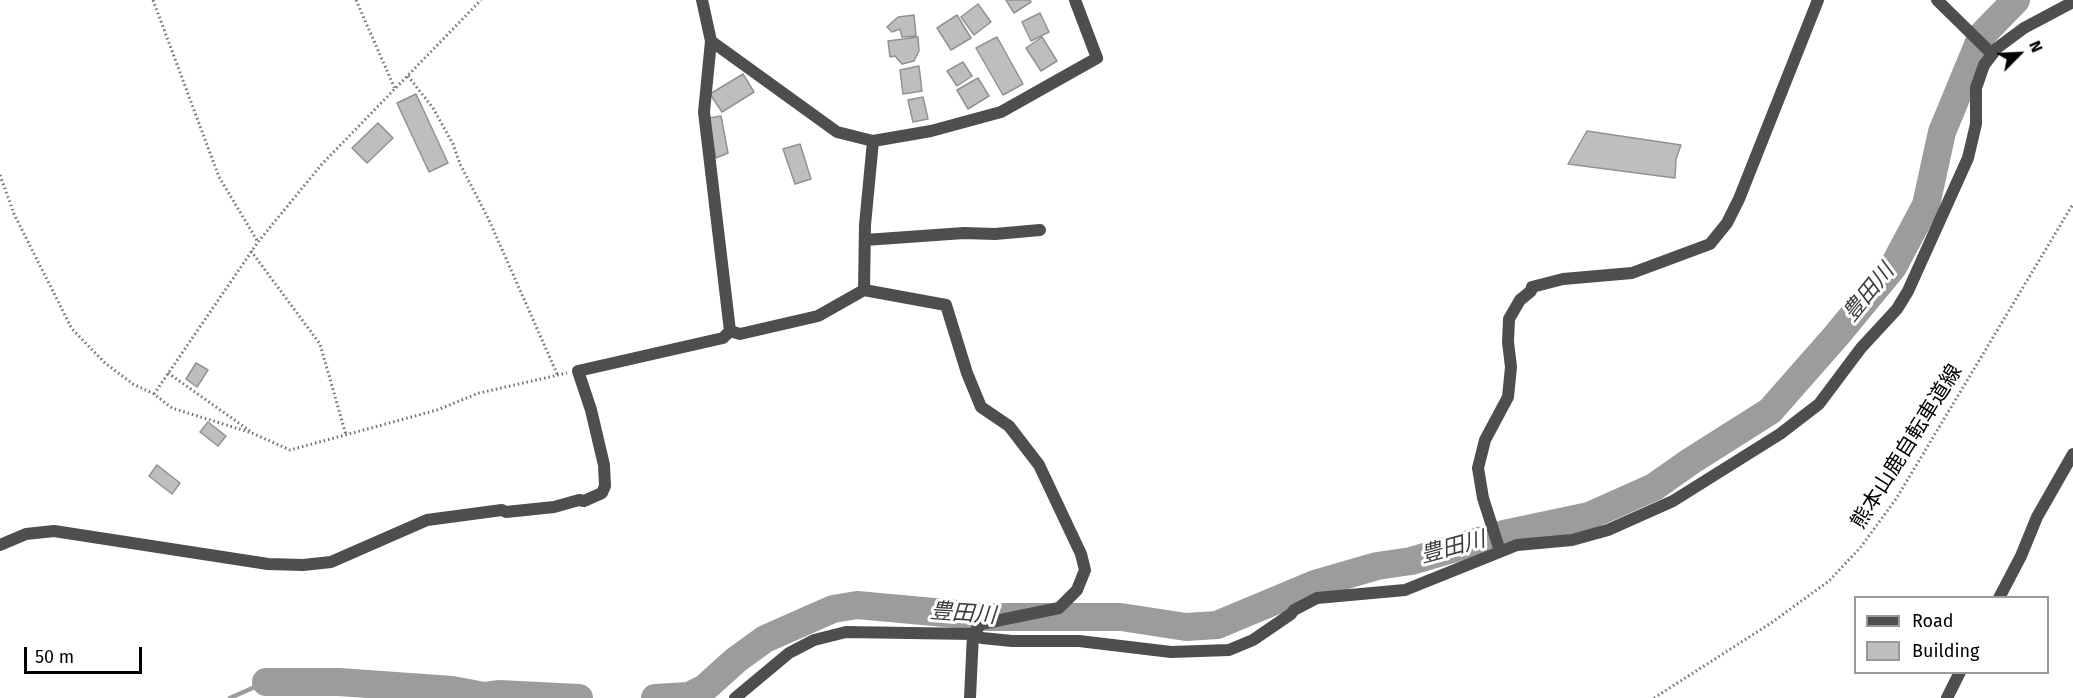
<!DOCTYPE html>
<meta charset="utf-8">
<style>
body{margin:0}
#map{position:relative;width:2073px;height:698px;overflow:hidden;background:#fff;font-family:"Fira Sans",sans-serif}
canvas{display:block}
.legend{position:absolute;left:1854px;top:596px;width:195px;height:78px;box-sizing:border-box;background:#fff;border:2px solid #999;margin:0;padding:8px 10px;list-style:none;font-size:18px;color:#000}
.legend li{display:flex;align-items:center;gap:12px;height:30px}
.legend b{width:30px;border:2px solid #999}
.north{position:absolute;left:1989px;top:24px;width:60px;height:60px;-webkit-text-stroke:4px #fff;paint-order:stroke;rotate:66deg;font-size:16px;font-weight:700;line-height:24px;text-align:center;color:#000}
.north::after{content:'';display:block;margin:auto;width:21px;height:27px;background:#000;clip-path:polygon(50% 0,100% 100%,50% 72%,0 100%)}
.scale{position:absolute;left:24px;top:647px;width:118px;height:27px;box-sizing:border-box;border:3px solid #000;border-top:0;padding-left:8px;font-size:18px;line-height:21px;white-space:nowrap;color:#000;-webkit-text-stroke:4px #fff;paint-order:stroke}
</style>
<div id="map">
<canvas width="2073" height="698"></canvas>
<ul class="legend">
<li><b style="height:8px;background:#4e4e4e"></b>Road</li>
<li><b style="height:16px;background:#bebebe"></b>Building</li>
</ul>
<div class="north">N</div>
<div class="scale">50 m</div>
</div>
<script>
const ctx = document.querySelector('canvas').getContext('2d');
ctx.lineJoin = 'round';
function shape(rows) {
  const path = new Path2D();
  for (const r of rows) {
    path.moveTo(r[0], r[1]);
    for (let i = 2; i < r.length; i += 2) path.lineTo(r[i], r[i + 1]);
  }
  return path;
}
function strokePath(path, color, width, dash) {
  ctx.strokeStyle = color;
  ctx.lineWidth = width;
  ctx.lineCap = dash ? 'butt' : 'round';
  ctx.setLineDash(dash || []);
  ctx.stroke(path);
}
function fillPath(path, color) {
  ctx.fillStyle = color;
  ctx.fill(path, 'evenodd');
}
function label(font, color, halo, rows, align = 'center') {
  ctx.font = font + ' "Fira Sans","Noto Sans JP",sans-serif';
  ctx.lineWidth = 6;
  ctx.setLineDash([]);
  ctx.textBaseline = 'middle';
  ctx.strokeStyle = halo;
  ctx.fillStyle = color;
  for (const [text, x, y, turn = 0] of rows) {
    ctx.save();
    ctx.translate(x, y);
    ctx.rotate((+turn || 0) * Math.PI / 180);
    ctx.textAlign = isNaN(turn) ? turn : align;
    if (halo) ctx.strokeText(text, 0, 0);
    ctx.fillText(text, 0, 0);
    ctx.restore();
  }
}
strokePath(shape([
 [230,698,266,682]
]), '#9c9c9c', 4.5);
strokePath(shape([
 [266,682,339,682,452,690,484,696,498,694,579,698],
 [655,698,689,696,705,688,736,660,765,639,833,609,857,605,989,617,1121,617,1186,627,1217,625,1315,584,1377,566,1411,561,1504,534,1589,516,1654,487,1691,461,1770,411,1836,336,1893,267,1926,205,1942,132,1982,35,2016,0]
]), '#9c9c9c', 28);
const building = shape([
 [1006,0,1030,0,1031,2,1014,13,1006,0],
 [978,4,991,22,974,35,961,17,978,4],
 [1040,13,1049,32,1031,41,1022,22,1040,13],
 [914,15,916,36,902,37,900,29,892,32,887,27,898,17,914,15],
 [957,15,971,38,951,50,937,28,957,15],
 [918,37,919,51,914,61,902,64,895,56,890,57,888,41,918,37],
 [997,37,1023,84,1003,95,976,48,997,37],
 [1042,37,1057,61,1041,71,1026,48,1042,37],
 [963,62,972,76,957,86,947,71,963,62],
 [919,66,922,91,903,94,900,70,919,66],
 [743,74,754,92,722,112,710,94,743,74],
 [978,78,989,96,968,109,957,90,978,78],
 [416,94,448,163,429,172,397,103,416,94],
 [923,97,928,119,913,122,908,100,923,97],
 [721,116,728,153,716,158,709,118,721,116],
 [378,123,393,138,367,163,352,148,378,123],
 [1587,131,1681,145,1676,159,1675,178,1568,164,1587,131],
 [800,144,811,179,795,184,783,149,800,144],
 [196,363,208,370,197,387,186,379,196,363],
 [208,422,226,436,218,446,200,432,208,422],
 [157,465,180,483,172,494,149,476,157,465]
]);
fillPath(building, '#bebebe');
strokePath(building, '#929292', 1.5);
strokePath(shape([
 [153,0,219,177,258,242],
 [356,0,395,89],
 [408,76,433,108,453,144,460,164,489,220,558,376],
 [0,175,14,214,72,329,105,363,133,384,154,394,172,408,252,433,290,450,437,410,479,393,567,373],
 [251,251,320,344,346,435],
 [168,373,250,431],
 [154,394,258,242,322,164,481,0],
 [1654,698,1771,623,1829,581,1860,548,1896,499,2073,204]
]), '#707070', 3, [1.5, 3]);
strokePath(shape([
 [702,0,711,41,704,112,730,331],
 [1937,0,1992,54],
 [711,41,837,132,873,141,931,131,1001,112,1097,58,1075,0],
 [865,240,964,233,995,234,1040,230],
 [864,290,865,225,873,141],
 [730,331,740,334,818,316,864,290,946,305,967,373,981,407,1009,426,1039,465,1081,554,1085,570,1077,590,1059,608,981,624,973,634,970,698],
 [0,545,26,534,54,531,268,564,303,565,331,562,427,520,502,510,506,512,554,507,579,500,584,501,602,493,605,486,604,465,591,410,578,371,723,338,730,331],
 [1500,551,1483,498,1478,468,1485,440,1508,397,1511,367,1508,342,1509,319,1520,300,1531,291,1532,287,1563,279,1632,273,1710,244,1727,223,1739,199,1818,0],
 [1999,598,2021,556,2037,517,2073,454],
 [735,698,789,653,814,640,846,632,973,634,982,638,1012,641,1079,641,1171,652,1229,650,1253,640,1291,614,1294,610,1317,598,1405,590,1517,545,1572,540,1608,530,1673,501,1780,434,1819,404,1861,348,1897,309,1908,291,1968,158,1976,124,1976,88,1984,65,1997,48,2024,28,2073,2],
 [1947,698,1960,672]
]), '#4e4e4e', 12);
label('21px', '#000', '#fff', [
 ["熊本山鹿自転車道線",1907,447,-58]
]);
label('italic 22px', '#3d3d3d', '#fff', [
 ["豊田川",1869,293,-51],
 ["豊田川",1453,548,-15],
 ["豊田川",963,614,4]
]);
</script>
